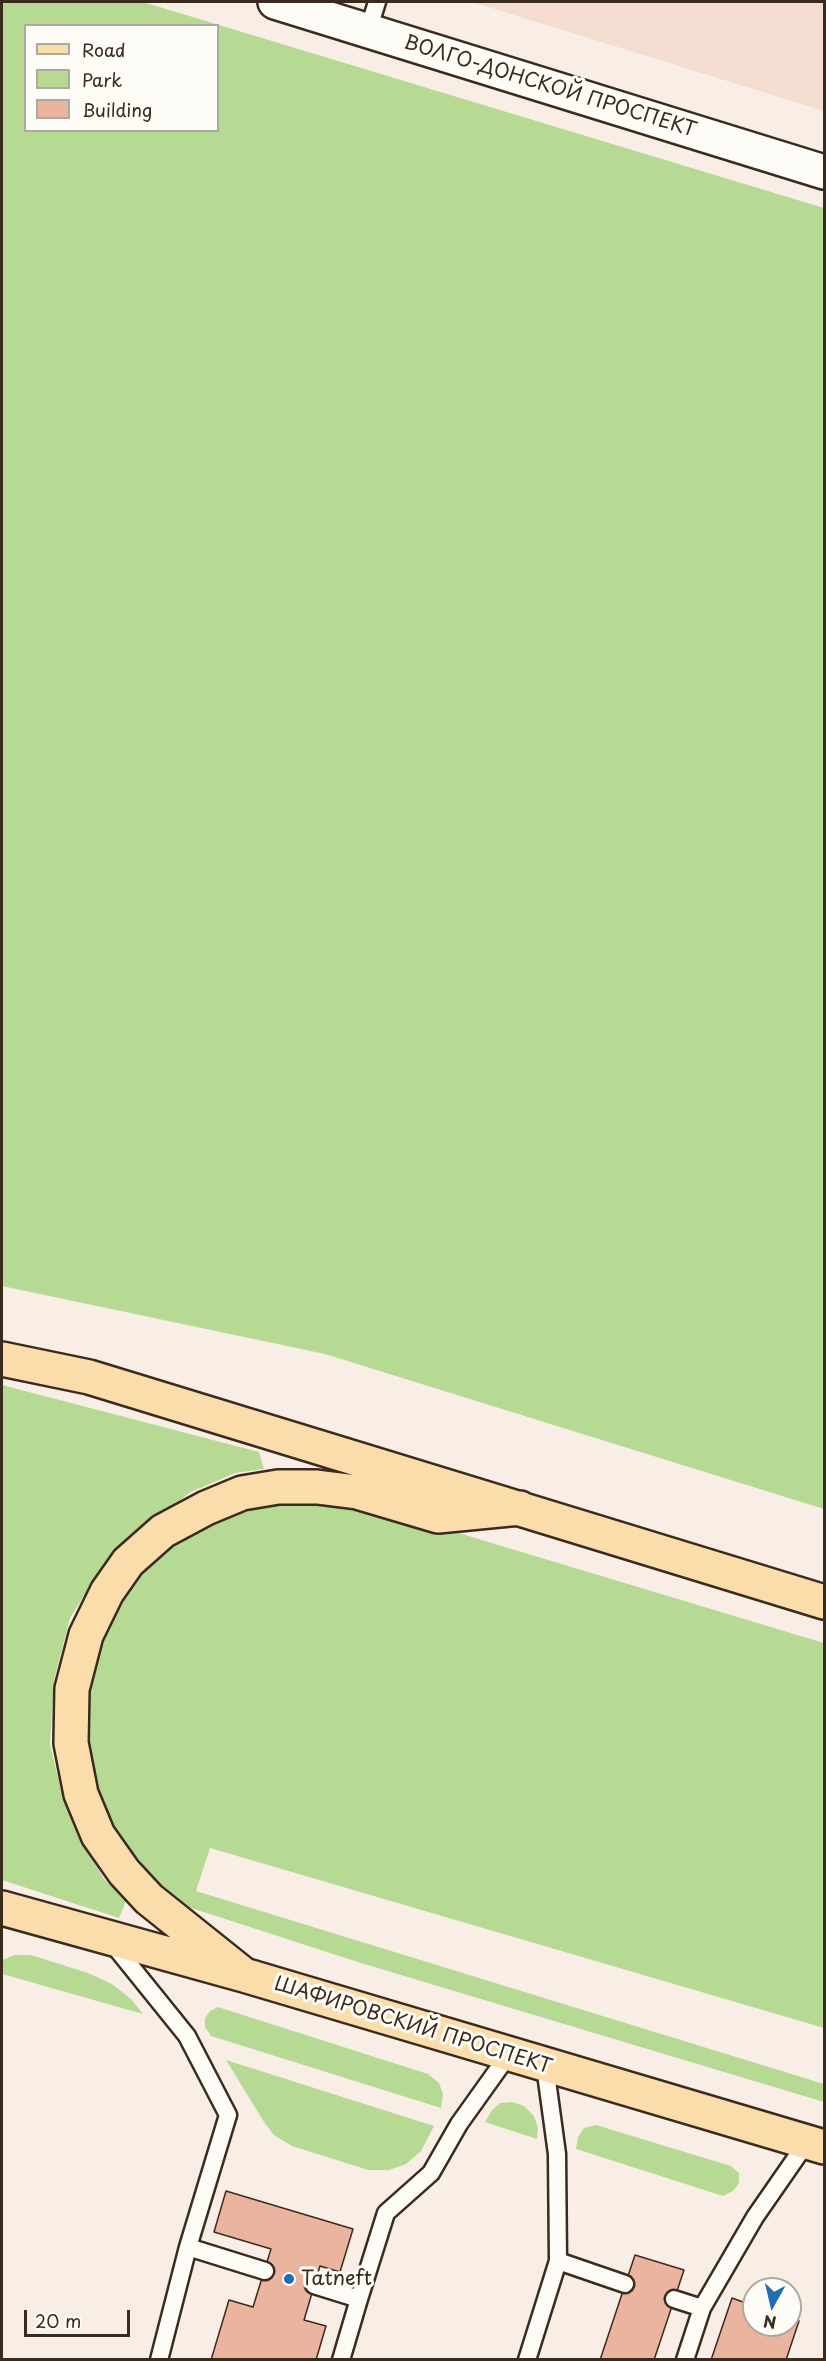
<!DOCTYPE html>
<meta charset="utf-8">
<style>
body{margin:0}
#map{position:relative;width:826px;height:2361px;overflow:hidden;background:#f9eee5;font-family:"Playpen Sans",sans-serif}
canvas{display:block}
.frame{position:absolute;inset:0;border:3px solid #3b2a1e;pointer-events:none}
.legend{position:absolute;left:24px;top:24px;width:195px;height:108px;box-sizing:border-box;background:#fdfcf7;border:2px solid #afa8a0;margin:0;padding:8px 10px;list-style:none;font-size:18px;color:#3b2a1e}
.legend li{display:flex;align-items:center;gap:12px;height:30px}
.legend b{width:30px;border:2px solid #afa8a0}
.north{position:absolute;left:742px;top:2277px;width:60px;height:60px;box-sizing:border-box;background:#fdfcf7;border:2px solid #afa8a0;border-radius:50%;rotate:188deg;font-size:16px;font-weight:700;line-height:24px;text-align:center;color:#3b2a1e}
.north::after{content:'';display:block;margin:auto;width:21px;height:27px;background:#1f6fb2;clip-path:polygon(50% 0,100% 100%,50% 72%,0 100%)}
.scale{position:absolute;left:24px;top:2310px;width:106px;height:27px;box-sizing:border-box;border:3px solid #3b2a1e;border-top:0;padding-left:8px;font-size:18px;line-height:21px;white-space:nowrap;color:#3b2a1e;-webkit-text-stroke:4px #fdfcf7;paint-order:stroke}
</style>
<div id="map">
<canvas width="826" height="2361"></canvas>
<div class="frame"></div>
<ul class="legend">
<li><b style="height:8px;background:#faddab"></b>Road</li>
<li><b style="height:16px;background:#b6da94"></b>Park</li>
<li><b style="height:16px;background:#eab49e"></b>Building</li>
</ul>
<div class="north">N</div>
<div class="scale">20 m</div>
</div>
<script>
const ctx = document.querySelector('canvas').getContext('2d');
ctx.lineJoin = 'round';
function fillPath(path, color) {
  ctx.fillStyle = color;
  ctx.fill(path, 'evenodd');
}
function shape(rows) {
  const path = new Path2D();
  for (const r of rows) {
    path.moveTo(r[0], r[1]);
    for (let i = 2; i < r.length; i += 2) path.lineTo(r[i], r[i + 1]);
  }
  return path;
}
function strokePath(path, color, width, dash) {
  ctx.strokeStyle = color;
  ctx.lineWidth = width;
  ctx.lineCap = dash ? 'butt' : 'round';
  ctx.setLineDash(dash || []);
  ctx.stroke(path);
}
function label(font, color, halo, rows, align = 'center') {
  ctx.font = font + ' "Playpen Sans",sans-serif';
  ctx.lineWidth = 6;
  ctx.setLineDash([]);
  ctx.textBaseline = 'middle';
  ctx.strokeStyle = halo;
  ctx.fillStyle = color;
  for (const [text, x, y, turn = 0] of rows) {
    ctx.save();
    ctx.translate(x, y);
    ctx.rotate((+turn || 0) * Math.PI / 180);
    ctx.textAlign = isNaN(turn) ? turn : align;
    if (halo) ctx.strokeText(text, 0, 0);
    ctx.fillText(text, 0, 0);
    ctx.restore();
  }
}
fillPath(shape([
 [472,2,824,2,824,111]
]), '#f4ddd0');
fillPath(shape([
 [2,2,143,2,824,208,824,1509,325,1354,2,1286],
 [26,26,218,26,218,130,26,130],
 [2,1385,259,1452,264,1469,235,1473,191,1492,147,1524,104,1564,70,1618,54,1680,50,1744,61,1790,78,1836,104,1879,126,1901,119,1918,2,1880],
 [287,1497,356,1504,412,1519,824,1643,824,2028,210,1848,196,1891,824,2084,824,2102,361,1963,185,1906,152,1881,117,1838,93,1792,84,1713,88,1668,126,1588,153,1559,187,1532,237,1510],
 [15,1955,31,1955,88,1973,112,1984,131,1999,143,2014,2,1974,2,1960],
 [218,2007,428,2074,439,2083,443,2094,441,2108,211,2036,205,2027,205,2018,210,2011],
 [226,2060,434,2126,421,2151,406,2164,389,2170,368,2170,292,2146,274,2135,264,2122],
 [512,2102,524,2106,534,2116,538,2128,537,2139,485,2122,492,2110,500,2103],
 [596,2125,731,2166,739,2173,739,2183,733,2191,723,2196,576,2149,578,2137,584,2128]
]), '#b6da94');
const building = shape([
 [226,2191,353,2229,340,2272,320,2266,304,2320,326,2326,316,2360,211,2360,229,2300,253,2307,271,2249,214,2232,226,2191],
 [635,2255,684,2270,654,2360,600,2360,635,2255],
 [732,2298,754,2306,754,2325,790,2325,790,2318,799,2321,786,2360,711,2360,732,2298]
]);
fillPath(building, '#eab49e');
strokePath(building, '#3b2a1e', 1.5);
const service = shape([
 [368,31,377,2],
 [112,1943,187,2036,228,2115,188,2247,265,2271],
 [545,2066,557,2154,558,2261,625,2284],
 [314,2285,359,2299,386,2213,431,2173,459,2124,509,2054],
 [674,2299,702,2308,755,2217,807,2142],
 [159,2360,188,2247],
 [341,2360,359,2299],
 [527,2360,558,2261],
 [685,2360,702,2308]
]);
const minor = shape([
 [275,2,824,172]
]);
const primary = shape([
 [2,1359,89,1377,824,1602],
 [2,1908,244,1975,824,2147],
 [244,1975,149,1899,124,1872,98,1835,81,1794,71,1743,72,1689,86,1635,107,1592,128,1562,163,1531,206,1508,242,1493,278,1487,317,1487,357,1492,438,1516,520,1508]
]);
strokePath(service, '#3b2a1e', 21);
strokePath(minor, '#3b2a1e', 38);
strokePath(primary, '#3b2a1e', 38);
strokePath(service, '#fdfcf7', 16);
strokePath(minor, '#fdfcf7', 33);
strokePath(primary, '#faddab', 33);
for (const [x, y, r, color] of [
 [289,2279,6,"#1f6fb2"]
]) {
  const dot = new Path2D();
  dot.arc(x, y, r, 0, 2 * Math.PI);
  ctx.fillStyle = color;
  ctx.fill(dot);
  strokePath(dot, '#fdfcf7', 2);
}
label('20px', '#3b2a1e', '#fdfcf7', [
 ["ВОЛГО-ДОНСКОЙ ПРОСПЕКТ",550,87,17],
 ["ШАФИРОВСКИЙ ПРОСПЕКТ",413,2026,17]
]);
label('20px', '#3b2a1e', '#fdfcf7', [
 ["Tatneft",301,2279]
], 'left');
</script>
